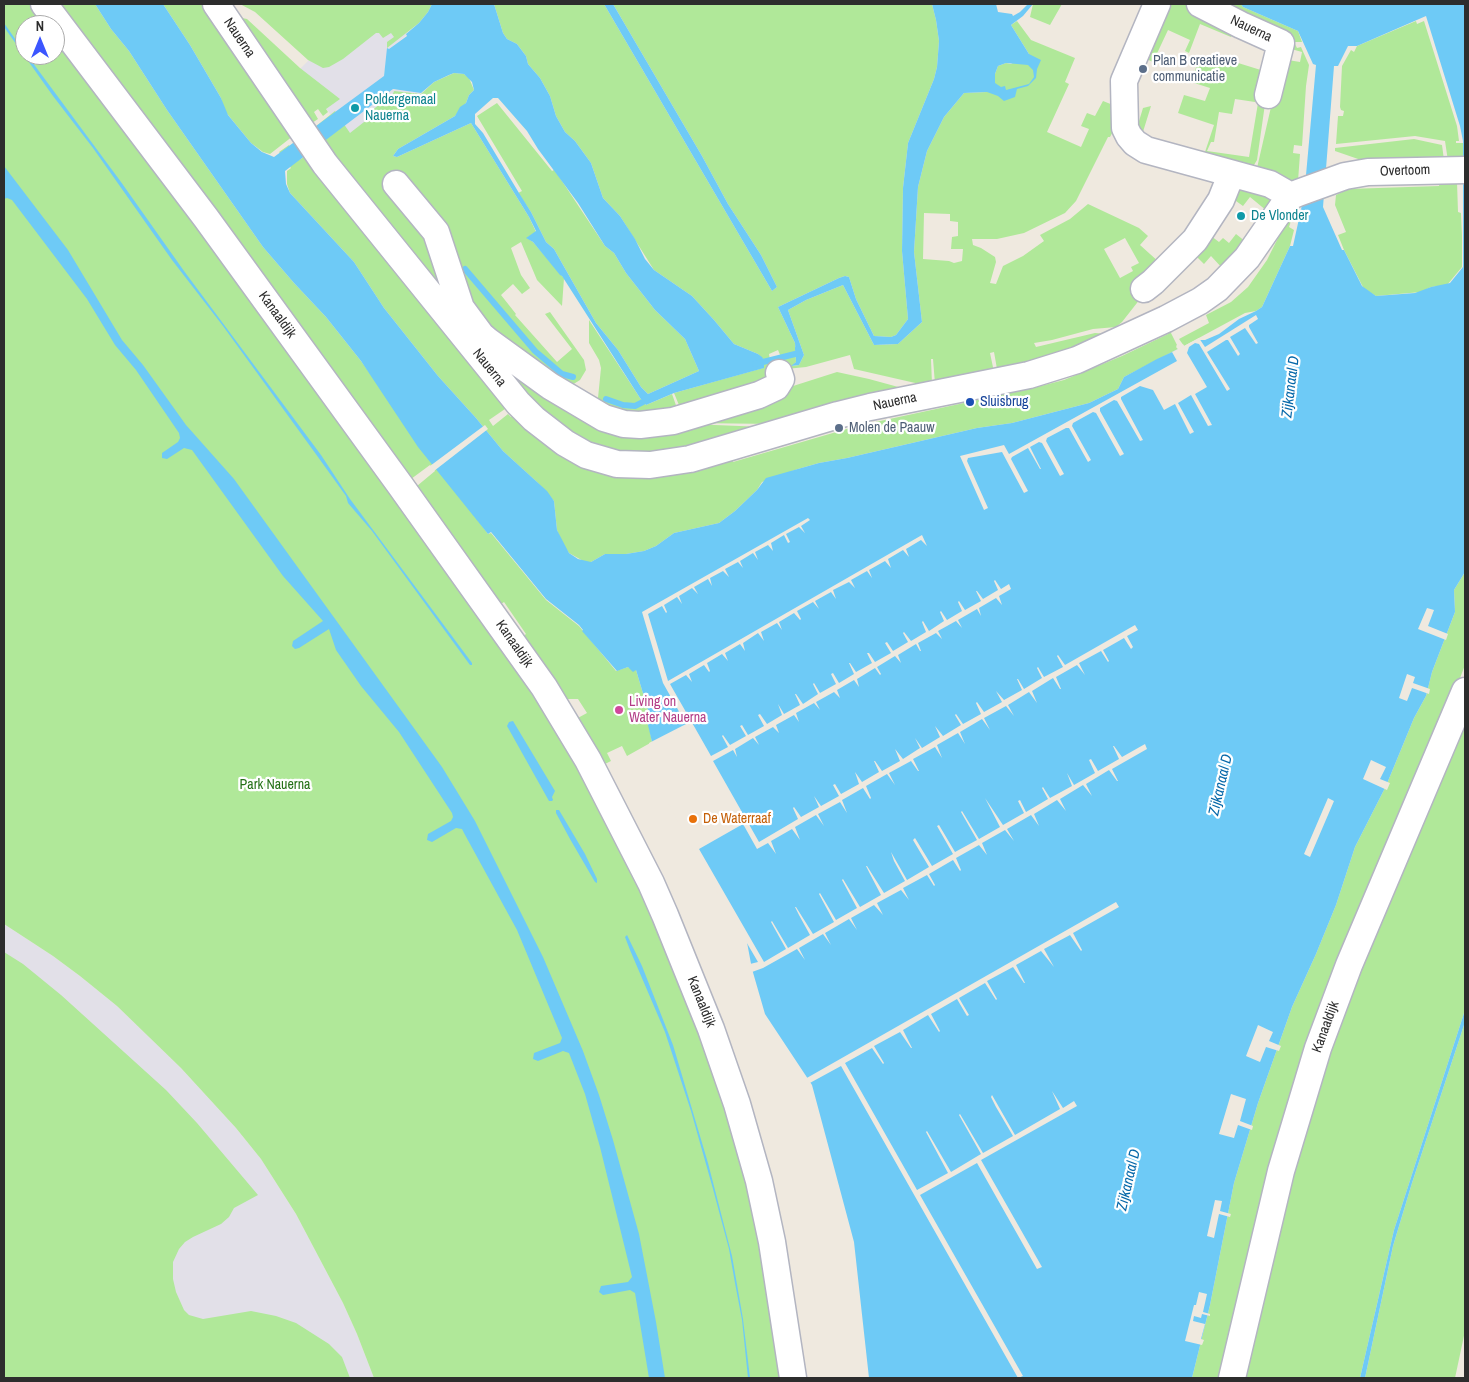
<!DOCTYPE html>
<style>
body{margin:0}
#map{position:relative;width:1469px;height:1382px;overflow:hidden;background:#efe9df;font-family:"Archivo Narrow",sans-serif}
canvas{display:block}
.frame{position:absolute;inset:0;border:5px solid #2d2d2d;pointer-events:none}
.north{position:absolute;left:15px;top:15px;width:50px;height:50px;box-sizing:border-box;background:#fff;border:1px solid #ababab;border-radius:50%;rotate:0deg;font-size:14px;font-weight:700;line-height:20px;text-align:center;color:#2d2d2d}
.north::after{content:'';display:block;margin:auto;width:18px;height:22px;background:#3c56ff;clip-path:polygon(50% 0,100% 100%,50% 72%,0 100%)}
</style>
<div id="map">
<canvas width="1469" height="1382"></canvas>
<div class="frame"></div>
<div class="north">N</div>
</div>
<script>
const ctx = document.querySelector('canvas').getContext('2d');
ctx.lineJoin = 'round';
function fillPath(path, color) {
  ctx.fillStyle = color;
  ctx.fill(path, 'evenodd');
}
function shape(rows) {
  const path = new Path2D();
  for (const r of rows) {
    path.moveTo(r[0], r[1]);
    for (let i = 2; i < r.length; i += 2) path.lineTo(r[i], r[i + 1]);
  }
  return path;
}
function strokePath(path, color, width, dash) {
  ctx.strokeStyle = color;
  ctx.lineWidth = width;
  ctx.lineCap = dash ? 'butt' : 'round';
  ctx.setLineDash(dash || []);
  ctx.stroke(path);
}
function label(font, color, halo, rows, align = 'center') {
  ctx.font = font + ' "Archivo Narrow",sans-serif';
  ctx.lineWidth = 4.5;
  ctx.setLineDash([]);
  ctx.textBaseline = 'middle';
  ctx.strokeStyle = halo;
  ctx.fillStyle = color;
  for (const [text, x, y, turn = 0] of rows) {
    ctx.save();
    ctx.translate(x, y);
    ctx.rotate((+turn || 0) * Math.PI / 180);
    ctx.textAlign = isNaN(turn) ? turn : align;
    if (halo) ctx.strokeText(text, 0, 0);
    ctx.fillText(text, 0, 0);
    ctx.restore();
  }
}
fillPath(shape([
 [432,4,406,34,407,35,388,50,384,75,394,90,434,82,360,154,298,71,321,48],
 [4,924,53,956,80,976,117,1006,181,1068,236,1128,261,1159,296,1214,343,1303,357,1334,374,1378,4,1378]
]), '#e2e0e8');
fillPath(shape([
 [4,4,38,4,54,25,25,25,25,55,55,55,55,27,536,686,629,862,731,1102,788,1378,374,1378,357,1334,343,1303,296,1214,261,1159,236,1128,181,1068,117,1006,80,976,53,956,4,924],
 [51,4,95,4,111,29,129,51,167,110,263,247,294,283,326,317,361,361,488,534,491,533,546,600,579,626,616,671,628,667,636,670,651,720,648,721,652,742,627,756,622,746,607,753,611,761,603,765,576,719,587,713,578,699,558,699,518,640,526,634,504,602,495,608,417,486,435,471,430,465,411,479],
 [163,4,204,4,293,136,270,154,263,152,251,143,224,110,221,98,190,45],
 [240,4,432,4,428,12,419,23,387,48,387,42,394,37,391,33,383,38,379,33,376,33,343,59,329,67,323,68,308,60,255,12],
 [494,4,604,4,772,291,777,287,761,255,728,204,702,156,613,4,932,4,936,20,939,41,937,67,934,79,908,143,903,188,902,251,908,319,896,335,891,337,874,336,856,299,849,277,845,276,839,278,778,307,795,343,796,362,792,366,799,365,804,355,788,310,806,300,843,285,874,345,898,344,922,322,914,252,918,187,927,151,944,117,964,93,987,92,995,83,995,74,998,66,1006,63,1011,64,1029,54,1011,25,1017,21,1031,40,1075,58,1065,82,1069,84,1047,132,1081,147,1089,129,1081,126,1086,115,1087,113,1095,116,1103,101,1118,107,1118,122,1110,137,1108,137,1076,201,1065,213,1024,233,997,239,972,239,973,245,981,248,995,257,996,262,990,283,996,284,1003,266,1023,256,1044,241,1040,235,1070,219,1088,204,1139,228,1148,236,1140,245,1160,263,1161,268,1149,278,1138,284,1144,294,1122,322,1116,327,1093,329,1052,340,1034,343,1036,347,1095,333,1107,334,1049,356,997,369,994,352,990,353,994,372,935,384,933,359,931,359,932,384,924,385,854,369,850,355,806,367,786,369,778,350,769,354,772,372,768,382,764,387,677,415,659,419,630,420,612,417,603,409,598,398,601,368,599,360,589,343,589,320,640,398,646,405,672,394,678,411,681,410,674,393,763,368,764,360,758,354,734,344,714,320,692,296,654,270,620,216,603,198,591,163,575,141,565,132,556,116,550,96,540,78,528,64,526,56,517,44,507,39,503,33],
 [924,213,950,214,950,221,958,222,958,236,952,237,951,249,963,249,962,261,954,263,949,261,923,259],
 [1125,238,1139,263,1131,267,1133,271,1120,278,1104,249],
 [1033,4,1062,4,1050,25,1030,17],
 [1164,4,1191,4,1235,28,1231,37,1200,24,1189,53,1185,51,1190,40,1168,30,1153,62,1144,58],
 [1219,4,1241,4,1243,7,1298,31,1302,42,1295,42,1295,44,1297,48,1301,47,1309,65,1306,86,1302,146,1294,145,1293,153,1300,154,1298,181,1284,179,1257,168,1282,59,1300,62,1302,52,1284,47],
 [242,18,247,19,300,68,340,99,326,109,328,112,323,116,318,109,314,112,318,119,312,123,315,127,335,111,350,133,373,115,371,111,393,94,394,91,421,94,434,82,454,73,464,74,469,78,474,90,469,95,466,103,455,116,398,149,393,156,397,157,471,123,529,217,536,232,527,238,533,242,564,278,562,306,537,280,521,242,511,248,521,275,530,288,522,294,513,284,501,295,516,314,515,315,557,362,572,349,545,314,550,312,584,360,586,370,580,380,572,385,494,340,398,176,383,186,417,216,453,306,354,186,241,19],
 [1416,21,1417,24,1424,21,1457,126,1459,141,1456,141,1456,143,1463,143,1463,161,1448,161,1445,141,1415,136,1336,144,1338,116,1343,116,1344,111,1341,110,1340,107,1342,66,1351,50,1354,52,1357,46],
 [1244,37,1274,51,1262,90,1256,94,1255,102,1235,99,1232,114,1219,112,1214,142,1211,142,1207,151,1249,157,1258,103,1265,104,1257,160,1254,165,1249,170,1180,153,1149,143,1140,136,1136,131,1143,108,1151,106,1142,135,1204,155,1214,125,1178,113,1184,95,1205,101,1210,88,1191,82,1200,56,1220,64,1222,58,1264,71,1271,50,1241,40],
 [497,103,552,171,554,170,558,175,605,246,614,253,626,273,655,310,685,339,699,371,648,394,641,387,618,350,596,323,554,249,546,242,531,212,518,193,522,191,477,116],
 [1414,139,1442,145,1444,160,1384,158,1361,160,1335,151,1335,148],
 [289,145,299,160,307,155,503,404,505,409,489,420,493,426,508,414,511,417,514,416,564,454,731,457,733,462,857,426,1029,389,1064,380,1122,356,1168,334,1168,332,1170,331,1177,345,1176,346,1178,349,1124,377,1118,389,1089,403,1012,423,977,428,847,458,819,463,798,469,762,482,757,490,735,511,719,523,674,533,656,546,644,551,626,554,605,554,591,562,585,562,569,553,562,543,557,530,554,501,538,483,503,451,476,418,438,376,384,308,354,262,290,193,287,184,287,171,291,168,279,152],
 [1440,182,1457,182,1458,212,1461,213,1462,236,1462,267,1447,285,1431,287,1421,292,1376,296,1364,289,1344,250,1338,235,1346,232,1335,205,1336,195,1348,189,1439,186],
 [1242,186,1270,198,1271,203,1267,211,1250,197,1243,206,1236,201,1231,207,1226,200],
 [1294,212,1289,227,1294,230,1290,246,1262,307,1256,311,1245,313,1184,346,1179,339,1209,323,1206,315,1231,302,1248,287,1267,260,1285,224],
 [1236,234,1246,242,1223,269,1211,256,1204,264,1192,252,1211,236,1219,242,1223,238,1229,243],
 [486,347,588,415,690,424,764,427,696,447,626,455,587,444,544,414],
 [837,372,869,379,902,388,775,424,694,423,790,387],
 [1465,572,1465,665,1261,1199,1244,1269,1251,1270,1227,1378,1192,1378,1210,1305,1234,1183,1258,1103,1292,1007,1316,954,1336,905,1355,847,1386,786,1414,718,1426,696,1432,672,1455,612,1454,590],
 [1465,705,1465,1010,1394,1230,1360,1378,1237,1378,1312,1081],
 [4,952,23,964,61,995,166,1090,197,1123,258,1195,234,1208,229,1217,221,1224,193,1237,185,1242,179,1249,173,1262,173,1279,176,1292,184,1310,189,1315,203,1319,251,1311,276,1316,296,1323,329,1344,342,1357,350,1378,4,1378],
 [1465,1022,1465,1331,1455,1378,1365,1378,1393,1246,1412,1183]
]), '#b0e899');
fillPath(shape([
 [95,4,163,4,190,45,221,98,228,115,251,143,262,152,274,157,384,76,387,48,389,49,407,36,406,34,419,23,428,12,432,4,494,4,503,33,507,39,517,44,526,56,528,64,540,78,550,96,556,116,565,132,575,141,591,163,603,198,620,216,635,239,645,259,654,270,692,296,714,320,734,344,758,354,762,357,764,360,764,368,674,393,646,405,640,398,562,276,560,275,533,242,526,238,536,231,529,217,471,123,397,157,393,156,398,149,455,116,460,107,466,103,469,95,474,90,472,82,464,74,454,73,449,75,434,82,421,93,393,89,285,171,286,184,290,193,354,262,384,308,438,376,476,418,503,451,547,491,554,501,557,530,569,553,578,559,591,562,605,554,626,554,644,551,656,546,674,533,719,523,735,511,757,490,766,478,819,463,847,458,977,428,1012,423,1089,403,1118,389,1124,377,1157,359,1198,340,1205,340,1219,334,1239,319,1256,311,1262,307,1290,246,1293,246,1302,205,1301,203,1304,176,1306,175,1316,65,1313,64,1298,31,1243,7,1241,4,1465,4,1465,572,1454,590,1455,612,1432,672,1426,696,1414,718,1386,786,1355,847,1336,905,1316,954,1292,1007,1258,1103,1234,1183,1210,1305,1192,1378,869,1378,854,1242,812,1085,765,1014,752,969,746,937,704,864,652,742,647,721,651,720,636,670,633,672,628,667,617,671,582,631,583,630,579,625,546,599,491,532,488,534,418,447,361,361,326,317,294,283,263,247,167,110,129,51,111,29],
 [1426,16,1460,126,1463,141,1463,267,1450,283,1431,287,1415,293,1376,296,1362,286,1344,250,1342,250,1323,207,1334,66,1338,66,1348,46,1357,46],
 [493,98,498,98,527,131,538,149,578,203,605,246,614,253,626,273,655,310,685,339,699,371,648,394,641,387,618,350,596,323,554,249,546,242,531,212,519,193,483,133,475,124,475,114],
 [604,4,613,4,702,156,728,204,761,255,777,287,772,291],
 [932,4,996,4,998,12,1012,14,1013,16,1020,12,1028,4,1033,4,1023,16,1011,25,1029,54,1041,60,1037,69,1036,78,1028,86,1017,89,1015,97,1004,101,998,96,987,92,964,93,944,117,927,151,918,187,914,252,922,322,898,344,874,345,843,285,806,300,788,310,804,355,799,365,791,366,796,362,795,343,778,307,839,278,845,276,849,277,856,299,874,336,891,337,896,335,908,319,902,251,903,188,908,143,934,79,937,67,939,41,936,20],
 [1006,63,1028,65,1033,70,1034,77,1029,84,1006,90,1005,86,1001,87,995,83,995,74,998,66],
 [4,23,25,53,25,55,27,55,121,182,184,271,321,455,350,499,472,663,472,665,470,665,372,531,348,503,346,496,318,457,223,326,172,260,93,148,53,96,4,27],
 [4,166,68,250,122,340,143,365,186,425,234,479,442,767,475,821,543,957,583,1051,599,1095,613,1140,639,1234,656,1322,665,1378,649,1378,635,1293,630,1290,603,1295,599,1292,601,1286,628,1282,632,1277,600,1147,585,1094,569,1053,563,1051,538,1061,533,1059,534,1053,560,1043,562,1038,517,930,464,833,462,829,456,828,432,842,427,840,428,834,451,821,453,817,452,813,399,732,361,686,336,650,329,629,299,648,295,649,292,646,293,641,323,621,283,576,192,450,184,448,167,459,162,458,162,453,178,442,180,438,179,433,136,370,115,345,87,299,12,200,7,198,4,199],
 [513,721,555,791,552,797,553,800,552,801,549,801,507,726,509,722],
 [556,810,559,810,585,854,597,879,597,883,595,882,570,839,556,813],
 [627,935,642,966,673,1045,708,1163,732,1256,743,1319,750,1378,748,1378,742,1320,735,1283,729,1249,713,1189,691,1111,665,1032,630,950,625,937],
 [1465,1010,1465,1022,1412,1183,1393,1246,1365,1378,1360,1378,1394,1230]
]), '#6ecaf6');
fillPath(shape([
 [1256,315,1258,319,1249,325,1249,327,1258,343,1256,344,1245,328,1230,337,1240,354,1238,356,1228,340,1226,340,1207,352,1230,389,1227,391,1199,344,1195,343,1189,347,1187,353,1207,387,1195,394,1212,425,1208,426,1191,395,1178,403,1194,432,1190,434,1175,404,1164,410,1153,390,1140,386,1121,397,1121,399,1143,440,1140,441,1117,401,1114,400,1100,408,1100,411,1124,454,1120,456,1096,413,1093,412,1073,423,1072,426,1091,460,1088,462,1069,428,1066,428,1047,438,1046,441,1064,474,1060,476,1042,443,1039,442,1030,447,1041,469,1040,469,1028,448,1012,457,1011,459,1028,491,1024,493,1002,452,968,458,967,461,988,508,984,510,960,456,1004,445,1009,454,1177,361,1172,352,1178,349,1176,347,1183,344,1184,346,1199,338,1205,347],
 [485,425,488,429,434,471,430,466],
 [808,518,810,520,801,526,805,533,799,527,786,534,790,542,788,543,784,535,771,543,773,551,768,545,755,552,758,560,753,553,740,561,743,568,738,562,725,569,729,577,723,571,710,578,712,586,708,579,694,587,698,594,692,588,679,596,682,604,677,597,664,605,667,612,666,613,662,606,648,614,668,681,922,535,927,546,921,540,906,549,909,557,903,550,888,559,891,568,885,561,869,570,872,578,867,571,851,580,855,588,849,582,833,590,836,599,831,592,815,601,819,609,813,602,797,611,801,619,800,620,794,613,779,622,782,630,777,623,761,632,764,641,758,633,743,643,745,651,740,644,725,653,728,661,722,654,707,663,710,671,709,672,704,665,689,674,692,682,686,675,670,684,711,756,728,747,722,736,723,735,730,745,746,736,740,726,742,725,748,735,764,726,758,715,760,714,767,724,782,715,778,704,784,714,800,705,795,694,796,694,803,704,818,694,813,684,814,683,820,693,836,684,831,674,833,673,839,683,854,674,849,663,850,663,856,672,872,663,867,653,869,653,875,662,891,653,885,643,887,642,893,651,908,642,903,633,904,632,911,641,926,632,922,622,923,621,929,631,944,621,940,612,941,611,947,620,962,611,958,602,959,601,965,610,981,601,976,591,977,591,983,599,998,590,994,581,995,580,1001,589,1009,584,1011,589,999,596,1002,605,996,598,979,608,981,616,977,609,958,620,962,628,956,621,938,631,942,639,936,633,918,643,921,651,920,651,916,644,898,655,901,663,895,656,877,667,881,674,880,675,875,668,857,679,859,687,854,680,837,690,840,698,834,692,816,702,820,710,814,703,796,713,799,722,794,715,776,725,779,733,773,727,755,737,759,745,753,738,735,749,737,757,733,750,713,761,759,842,798,819,793,808,794,807,801,817,819,807,814,796,821,806,839,796,833,785,835,784,841,794,859,784,855,772,862,782,879,772,874,761,875,761,882,771,900,761,895,749,903,759,920,748,915,738,922,748,940,737,935,726,943,736,961,725,955,715,956,714,963,724,981,714,976,703,977,702,984,712,1002,702,996,691,1004,700,1022,690,1017,679,1018,679,1024,689,1042,678,1037,668,1038,667,1044,677,1063,667,1057,656,1058,655,1065,665,1135,625,1138,630,1127,636,1133,647,1131,649,1124,638,1103,650,1109,661,1108,662,1101,651,1079,663,1085,675,1077,665,1056,677,1061,689,1060,689,1053,678,1032,691,1037,703,1029,692,1008,705,1014,716,1006,706,984,718,990,730,982,719,960,732,965,744,958,733,937,745,942,758,935,747,913,759,919,771,918,771,911,761,889,773,895,785,887,774,866,786,871,798,870,799,863,788,842,800,847,813,840,802,818,814,824,826,816,815,795,827,800,840,792,829,771,841,776,854,768,843,757,849,743,824,699,849,764,962,786,949,771,922,772,921,788,948,810,935,799,915,795,907,796,907,813,934,834,922,819,894,820,893,836,920,857,908,842,880,843,879,860,907,881,895,870,874,866,866,867,866,884,893,905,881,894,861,891,852,907,880,929,867,913,840,915,838,932,866,953,854,937,826,939,825,955,852,977,840,961,812,962,811,979,839,1000,827,985,798,1003,825,1024,813,1018,801,1020,800,1026,812,1048,799,1042,788,1043,787,1050,798,1072,786,1067,773,1074,785,1095,773,1089,760,1091,759,1098,771,1119,759,1113,746,1114,746,1122,757,1145,744,1147,749,1112,769,1118,781,1117,781,1109,770,1086,784,1092,796,1083,785,1060,799,1066,811,1057,800,1034,814,1039,826,1031,815,1007,829,1014,841,1005,830,982,843,987,855,979,845,956,858,961,870,960,871,953,860,929,874,935,885,934,886,927,875,903,888,909,900,901,890,877,903,883,915,874,905,851,918,857,930,849,919,825,933,831,945,823,934,799,948,805,960,797,949,763,968,752,972,750,970,748,959,750,964,758,962,697,858,654,776,649,743,686,724,663,683,642,612],
 [1427,608,1434,610,1428,626,1448,634,1446,640,1418,629],
 [1407,674,1415,677,1413,683,1430,689,1429,694,1412,688,1407,701,1399,698],
 [1371,760,1386,767,1380,779,1390,783,1387,790,1363,779],
 [1328,798,1334,801,1310,857,1304,854],
 [1116,902,1119,907,1073,933,1082,950,1081,951,1070,935,1044,949,1054,967,1041,951,1016,965,1025,983,1024,983,1013,967,987,981,997,999,996,1000,985,983,959,998,969,1015,967,1016,957,999,931,1014,940,1031,939,1032,928,1015,903,1030,912,1048,911,1048,900,1032,874,1046,884,1063,883,1064,872,1048,845,1063,917,1190,948,1173,926,1132,927,1131,951,1172,981,1154,959,1115,960,1114,983,1153,1013,1136,996,1107,991,1097,992,1095,1015,1135,1060,1109,1052,1091,1063,1108,1074,1101,1077,1106,981,1160,1042,1267,1037,1269,977,1163,920,1195,1023,1376,1018,1378,841,1066,808,1084,805,1079],
 [1258,1025,1273,1032,1269,1041,1281,1046,1279,1051,1266,1047,1260,1062,1246,1056],
 [1231,1094,1246,1099,1240,1121,1253,1126,1252,1130,1238,1125,1234,1138,1219,1134],
 [1215,1200,1222,1201,1220,1211,1231,1214,1230,1217,1219,1214,1214,1238,1207,1236],
 [1199,1292,1207,1294,1203,1312,1210,1314,1210,1316,1202,1314,1201,1318,1194,1316,1193,1321,1205,1324,1201,1339,1204,1340,1202,1345,1185,1341,1194,1305,1196,1305]
]), '#efe9df');
strokePath(shape([
 [465,269,535,351,562,374,573,377],
 [755,364,799,353,798,349],
 [606,399,623,405,635,406,643,402,647,398]
]), '#6ecaf6', 6);
const minor = shape([
 [44,4,206,218,400,485,544,687,588,760,651,883,665,915,711,1029,737,1104,759,1181,772,1242,793,1378],
 [216,4,325,164,518,403,534,419,565,443,586,455,617,464,650,465,690,459,838,415,870,407,1029,375,1077,360,1166,319,1200,301,1217,289,1247,258,1283,206,1291,196,1298,193,1345,176,1368,172,1465,170],
 [1157,4,1124,81,1125,128,1129,136,1135,143,1146,150,1270,184,1291,196],
 [1200,4,1241,25,1281,43,1268,95],
 [396,184,436,232,461,308,481,335,488,341,550,386,604,418,624,424,640,425,673,421,759,395,776,387,781,379,779,373],
 [1144,289,1153,282,1195,240,1221,200,1231,175],
 [1232,1378,1281,1171,1318,1048,1349,965,1465,691]
]);
strokePath(minor, '#b3b5c1', 29);
strokePath(minor, '#fff', 26);
for (const [x, y, r, color] of [
 [1143,69,5,"#5c6f8a"],
 [355,108,5,"#0f9aa8"],
 [1241,216,5,"#0f9aa8"],
 [970,402,5,"#1a4fb4"],
 [839,428,5,"#5c6f8a"],
 [619,710,5,"#d1479c"],
 [693,819,5,"#e8710a"]
]) {
  const dot = new Path2D();
  dot.arc(x, y, r, 0, 2 * Math.PI);
  ctx.fillStyle = color;
  ctx.fill(dot);
  strokePath(dot, '#fff', 2);
}
label('14px', '#2d2d2d', '#fff', [
 ["Nauerna",1251,29,25],
 ["Nauerna",239,38,56],
 ["Overtoom",1405,171,-2],
 ["Kanaaldijk",277,315,54],
 ["Nauerna",489,368,51],
 ["Nauerna",895,402,-12],
 ["Kanaaldijk",514,644,55],
 ["Kanaaldijk",701,1002,68],
 ["Kanaaldijk",1326,1027,-70]
]);
label('14px', '#4e5e75', '#fff', [
 ["Plan B creatieve",1153,61],
 ["communicatie",1153,77],
 ["Molen de Paauw",849,428]
], 'left');
label('14px', '#0d838f', '#fff', [
 ["Poldergemaal",365,100],
 ["Nauerna",365,116],
 ["De Vlonder",1251,216]
], 'left');
label('14px', '#164399', '#fff', [
 ["Sluisbrug",980,402]
], 'left');
label('14px', '#b23c85', '#fff', [
 ["Living on",629,702],
 ["Water Nauerna",629,718]
], 'left');
label('14px', '#257117', '#fff', [
 ["Park Nauerna",275,785]
]);
label('14px', '#c56008', '#fff', [
 ["De Waterraaf",703,819]
], 'left');
label('italic 15px', '#0668a9', '#fff', [
 ["Zijkanaal D",1291,387,-83],
 ["Zijkanaal D",1221,785,-77],
 ["Zijkanaal D",1129,1180,-77]
]);
</script>
